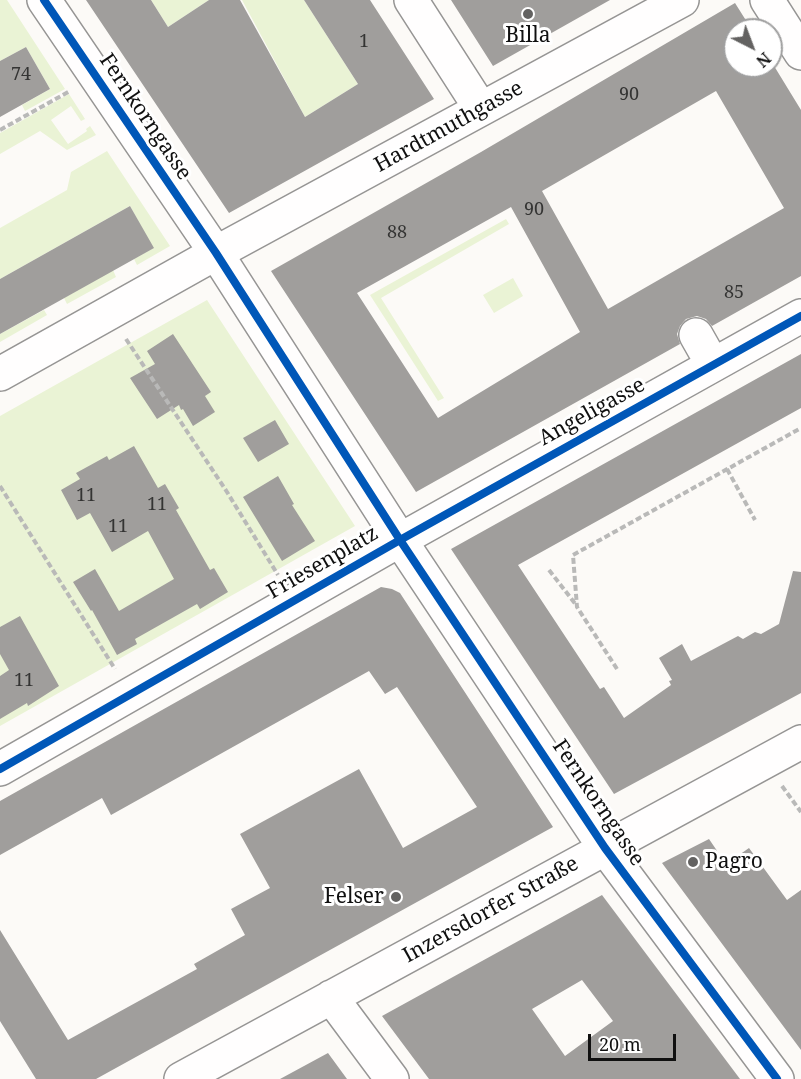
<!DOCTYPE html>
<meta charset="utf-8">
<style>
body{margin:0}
#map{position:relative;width:801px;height:1079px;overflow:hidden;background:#fcfaf7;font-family:"Noto Serif",serif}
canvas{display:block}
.north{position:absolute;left:723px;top:18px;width:60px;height:60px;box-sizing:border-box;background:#fff;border:2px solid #9f9f9f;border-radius:50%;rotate:138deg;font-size:16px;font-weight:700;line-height:24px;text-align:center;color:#101010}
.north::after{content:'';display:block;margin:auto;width:21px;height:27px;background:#636261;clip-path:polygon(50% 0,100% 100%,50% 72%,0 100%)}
.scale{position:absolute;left:588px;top:1034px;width:88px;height:27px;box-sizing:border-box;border:3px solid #101010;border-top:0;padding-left:8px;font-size:18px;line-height:21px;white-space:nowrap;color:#101010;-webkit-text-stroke:4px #fff;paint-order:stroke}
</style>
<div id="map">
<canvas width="801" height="1079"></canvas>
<div class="north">N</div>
<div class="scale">20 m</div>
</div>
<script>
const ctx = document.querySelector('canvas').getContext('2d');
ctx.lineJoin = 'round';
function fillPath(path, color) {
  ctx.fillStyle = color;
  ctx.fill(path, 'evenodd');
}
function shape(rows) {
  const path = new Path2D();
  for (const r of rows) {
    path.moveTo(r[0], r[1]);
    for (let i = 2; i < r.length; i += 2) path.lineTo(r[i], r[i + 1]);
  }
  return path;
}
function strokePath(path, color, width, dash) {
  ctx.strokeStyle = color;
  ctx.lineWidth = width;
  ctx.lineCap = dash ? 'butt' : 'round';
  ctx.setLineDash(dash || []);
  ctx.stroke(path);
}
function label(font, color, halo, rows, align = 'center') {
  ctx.font = font + ' "Noto Serif",serif';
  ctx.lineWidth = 6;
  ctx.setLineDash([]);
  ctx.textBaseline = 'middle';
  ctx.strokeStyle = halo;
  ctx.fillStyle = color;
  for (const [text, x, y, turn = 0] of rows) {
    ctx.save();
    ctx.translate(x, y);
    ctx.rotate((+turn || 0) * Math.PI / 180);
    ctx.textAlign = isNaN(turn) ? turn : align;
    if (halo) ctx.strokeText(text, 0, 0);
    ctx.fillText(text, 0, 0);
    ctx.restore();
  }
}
fillPath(shape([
 [0,0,7,0,65,89,25,111,22,105,50,89,26,47,0,61],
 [151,0,209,0,168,27],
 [242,0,304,0,358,84,305,117],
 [69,94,85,119,81,121,71,106,51,120,68,144,87,131,86,129,90,126,96,135,67,150,40,131,0,154,0,133],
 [107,151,170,246,137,265,134,259,153,248,130,206,0,279,0,228,67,190,71,172],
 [506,219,509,224,381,298,444,398,438,401,370,295],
 [113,270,116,277,67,304,64,298],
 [513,278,523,296,494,313,483,295],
 [207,300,355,526,0,726,0,416],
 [44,310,47,315,0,342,0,334]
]), '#eaf3d5');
fillPath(shape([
 [86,0,151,0,168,27,209,0,240,0,305,117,358,84,304,0,370,0,434,99,229,213],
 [451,0,610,0,493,66],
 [735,3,752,30,735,30,735,66,771,66,771,61,801,110,801,276,712,326,706,319,697,316,686,319,680,326,677,334,680,344,416,492,271,271,481,152],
 [716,91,784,208,608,309,542,191],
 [511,207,580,332,438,418,357,293],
 [26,47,50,89,0,117,0,61],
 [130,206,154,248,0,334,0,279],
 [173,334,211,392,205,396,215,412,193,426,183,409,181,410,179,405,157,419,130,378,155,364,147,351],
 [801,354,801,408,518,565,600,689,604,687,624,718,671,685,669,681,672,680,659,658,682,644,691,661,738,636,743,639,755,632,761,634,779,624,793,571,801,572,801,693,614,794,451,549],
 [275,420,289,444,258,462,243,438],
 [134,446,158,488,165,484,179,508,176,510,210,570,214,568,228,592,200,609,197,604,135,639,137,644,117,655,92,610,91,611,73,582,95,569,119,611,174,579,148,531,112,552,90,513,77,520,61,490,80,479,76,473,107,456,109,460],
 [278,476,294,504,292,505,315,541,282,561,243,497],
 [381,587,392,589,400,593,553,827,96,1079,36,1079,0,1021,0,930,68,1040,197,969,194,964,245,935,231,909,270,888,240,834,359,769,403,848,477,807,397,687,385,694,369,671,111,815,102,798,0,855,0,801],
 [20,616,59,686,28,706,27,703,0,719,0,676,9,670,0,654,0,627],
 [709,839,726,864,749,848,787,900,801,890,801,1050,662,863],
 [602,895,740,1079,429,1079,382,1016],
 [582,980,613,1021,565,1056,532,1009],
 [328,1053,347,1079,280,1079]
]), '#a09e9c');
const minor = shape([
 [44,0,216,253,400,540,605,848,777,1079],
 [411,0,481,109],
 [767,0,801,53],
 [696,335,713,365],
 [0,374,216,253,682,0],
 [0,769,400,540,801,316],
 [331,997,392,1079],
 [181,1079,801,742]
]);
strokePath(minor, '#969594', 36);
strokePath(shape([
 [0,130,70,91],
 [126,339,227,492,278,575],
 [727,469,755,520],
 [0,486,115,669],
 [549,570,577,606],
 [617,669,577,607,573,555,801,428],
 [782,786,801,812]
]), '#b9b9b8', 4, [6, 3]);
strokePath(minor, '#fffefe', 33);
strokePath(shape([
 [44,0,216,253,400,540,605,848,777,1079],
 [0,769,400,540,801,316]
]), '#0057b8', 8);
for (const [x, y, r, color] of [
 [528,14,6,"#636261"],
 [693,862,6,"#636261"],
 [396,897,6,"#636261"]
]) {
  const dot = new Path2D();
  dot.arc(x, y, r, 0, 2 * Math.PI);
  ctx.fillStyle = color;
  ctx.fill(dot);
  strokePath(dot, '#fff', 2);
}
label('18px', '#343433', null, [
 ["1",364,42],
 ["74",21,75],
 ["90",629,95],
 ["90",534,210],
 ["88",397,233],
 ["85",734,293],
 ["11",86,496],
 ["11",157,505],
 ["11",118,527],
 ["11",24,681]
]);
label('21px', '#101010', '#fff', [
 ["Billa",528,36],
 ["Pagro",705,862,"left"],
 ["Felser",384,897,"right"]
]);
label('21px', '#101010', '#fff', [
 ["Fernkorngasse",145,117,56],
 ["Hardtmuthgasse",449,127,-29],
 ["Angeligasse",592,412,-29],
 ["Friesenplatz",323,563,-30],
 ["Fernkorngasse",598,803,56],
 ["Inzersdorfer Straße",491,910,-29]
]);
</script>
